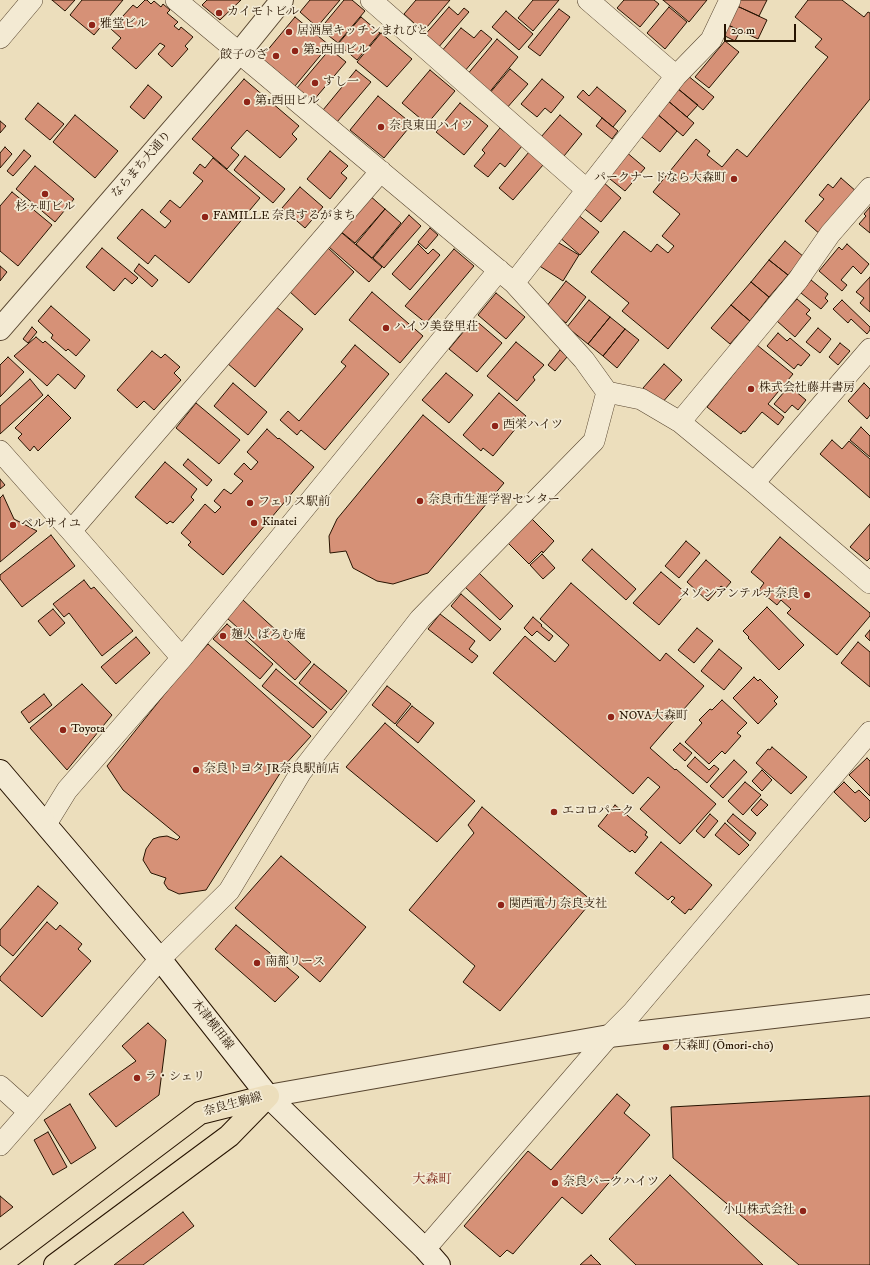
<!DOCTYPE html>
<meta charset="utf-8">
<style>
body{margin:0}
#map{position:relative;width:870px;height:1265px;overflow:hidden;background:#ecdebc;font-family:"IM FELL DW Pica",serif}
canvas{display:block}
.scale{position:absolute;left:724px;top:24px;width:72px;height:18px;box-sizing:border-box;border:2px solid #261301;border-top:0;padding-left:5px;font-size:12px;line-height:14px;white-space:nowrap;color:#261301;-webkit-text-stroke:3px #f3ead3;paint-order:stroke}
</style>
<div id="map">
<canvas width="870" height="1265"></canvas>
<div class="scale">20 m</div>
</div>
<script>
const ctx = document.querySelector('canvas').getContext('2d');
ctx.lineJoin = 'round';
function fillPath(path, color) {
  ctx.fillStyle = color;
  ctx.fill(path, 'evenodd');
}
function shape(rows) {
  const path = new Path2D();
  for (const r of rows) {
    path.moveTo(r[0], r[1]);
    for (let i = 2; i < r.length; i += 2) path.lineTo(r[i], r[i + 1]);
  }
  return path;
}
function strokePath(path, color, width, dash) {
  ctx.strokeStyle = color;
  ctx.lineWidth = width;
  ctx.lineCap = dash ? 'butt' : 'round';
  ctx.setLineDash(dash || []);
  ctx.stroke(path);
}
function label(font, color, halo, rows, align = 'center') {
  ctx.font = font + ' "IM FELL DW Pica","Noto Serif JP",serif';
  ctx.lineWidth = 3.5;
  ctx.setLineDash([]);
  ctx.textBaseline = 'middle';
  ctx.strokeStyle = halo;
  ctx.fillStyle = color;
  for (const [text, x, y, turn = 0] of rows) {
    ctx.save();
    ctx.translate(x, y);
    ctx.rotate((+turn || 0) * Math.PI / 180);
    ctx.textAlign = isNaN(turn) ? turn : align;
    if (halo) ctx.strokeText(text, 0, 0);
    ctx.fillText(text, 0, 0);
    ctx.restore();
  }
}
const building = shape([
 [52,0,75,0,65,11,52,0],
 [82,0,123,0,94,35,70,15,82,0],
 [145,0,147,0,151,4,154,1,161,7,163,4,170,10,167,13,178,22,174,26,179,30,181,27,193,37,185,46,188,49,172,67,158,54,165,46,160,43,136,69,112,48,121,38,111,29,133,5,137,8,145,0],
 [207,0,241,0,220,20,202,5,207,0],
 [310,0,340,0,317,27,300,12,310,0],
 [344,0,352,0,365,11,338,43,320,29,344,0],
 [416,0,450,0,421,34,412,27,415,24,404,14,416,0],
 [533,0,559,0,533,31,518,18,533,0],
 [624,0,654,0,659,4,640,27,617,8,624,0],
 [663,0,707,0,689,22,663,0],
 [740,0,767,0,759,16,737,6,740,0],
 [808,0,842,0,864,17,868,12,870,13,870,99,668,349,622,311,629,303,591,272,624,231,651,252,657,244,668,253,674,246,662,236,680,214,653,192,696,139,710,151,707,155,722,167,737,149,747,157,828,57,815,47,822,39,795,17,808,0],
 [737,6,767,20,758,39,728,25,737,6],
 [449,7,458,15,464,8,469,12,437,49,423,37,449,7],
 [669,7,687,22,665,49,647,33,669,7],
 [559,9,570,17,540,56,528,47,559,9],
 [506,11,533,34,519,50,492,27,506,11],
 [295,17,329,45,295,86,261,58,295,17],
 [361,17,380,33,357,60,338,44,361,17],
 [728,25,740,31,735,41,723,35,728,25],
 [461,28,474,38,481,30,492,39,464,72,441,52,461,28],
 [381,33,412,59,387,87,357,62,381,33],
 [497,39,518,57,488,94,466,76,497,39],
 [725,41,739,52,709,88,695,77,725,41],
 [330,49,346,62,313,101,297,88,330,49],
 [510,69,528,84,506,109,489,94,510,69],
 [356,70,371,82,337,122,323,110,356,70],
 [430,70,455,91,427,124,402,103,430,70],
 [687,75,714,97,703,110,677,88,687,75],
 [244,79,299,126,292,134,297,139,280,158,247,130,231,148,239,155,227,169,192,139,244,79],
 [542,79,564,97,551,113,545,108,537,117,521,104,542,79],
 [148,85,162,97,144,119,130,107,148,85],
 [597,87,626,111,613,127,577,97,583,90,589,96,597,87],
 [677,88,698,105,687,117,667,100,677,88],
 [378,96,412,124,384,158,350,130,378,96],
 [667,100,694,123,683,136,656,113,667,100],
 [38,103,64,124,50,140,25,119,38,103],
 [460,103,488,126,464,155,436,132,460,103],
 [656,113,677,131,660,152,638,134,656,113],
 [75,115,118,151,95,178,53,142,75,115],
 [560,115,582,134,564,156,541,137,560,115],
 [602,118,618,131,612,139,596,126,602,118],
 [0,121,6,126,0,133,0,121],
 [500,128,522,146,505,167,500,163,488,177,474,166,485,153,482,150,500,128],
 [5,147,12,154,0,168,0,153,5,147],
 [24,150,31,156,13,176,7,171,24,150],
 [330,151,348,166,341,173,347,178,330,199,307,179,330,151],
 [625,151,645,168,625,191,605,175,625,151],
 [529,152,543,165,513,200,499,188,529,152],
 [245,156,285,189,273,203,234,170,245,156],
 [213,158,260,198,189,283,155,255,148,264,117,238,142,209,165,228,171,221,160,212,170,200,180,208,203,181,193,173,200,164,205,168,213,158],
 [35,166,74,199,55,222,16,189,35,166],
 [841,178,857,192,821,235,805,221,824,199,819,195,828,184,833,188,841,178],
 [602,181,621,198,601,222,581,206,602,181],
 [300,187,323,207,305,228,282,208,300,187],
 [12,192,52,225,18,266,0,251,0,206,12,192],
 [369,195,385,209,355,243,339,230,369,195],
 [870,207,870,233,859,224,866,216,864,214,870,207],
 [385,209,401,223,372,258,356,244,385,209],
 [577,214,599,232,580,255,558,236,577,214],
 [409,215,421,226,384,268,373,258,409,215],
 [430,228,438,235,426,249,418,242,430,228],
 [342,233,382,267,369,282,329,247,342,233],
 [554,240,579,255,563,281,538,265,554,240],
 [785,241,804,257,788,275,769,260,785,241],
 [418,244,428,254,433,249,440,255,410,290,392,274,418,244],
 [847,244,869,264,861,274,853,266,841,280,847,285,842,291,819,271,839,247,842,250,847,244],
 [102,248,138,278,132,284,125,278,114,291,86,267,102,248],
 [328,248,354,272,315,315,289,291,328,248],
 [454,249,474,266,426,323,405,306,454,249],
 [769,260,788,275,769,297,751,282,769,260],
 [139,264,158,280,152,287,134,271,139,264],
 [0,266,7,272,0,281,0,266],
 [870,277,870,312,860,303,864,298,856,292,870,277],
 [811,280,828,294,825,298,828,301,821,309,801,293,811,280],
 [566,281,586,297,566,323,546,307,566,281],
 [751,282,769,297,750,321,731,305,751,282],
 [372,292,423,336,400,363,349,320,372,292],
 [496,293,525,317,506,339,478,315,496,293],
 [797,299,810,310,806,314,811,318,795,337,777,321,797,299],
 [589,300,610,317,588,344,567,327,589,300],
 [842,300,870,327,870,330,867,334,851,319,848,323,833,309,842,300],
 [731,305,750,321,730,344,711,328,731,305],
 [51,306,90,340,76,356,68,349,66,351,51,338,53,335,38,321,51,306],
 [275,306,303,329,255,387,227,363,275,306],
 [610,317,625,329,603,356,588,344,610,317],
 [474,319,502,343,477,372,449,349,474,319],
 [32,327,37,332,28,343,23,339,32,327],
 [818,328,831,339,820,353,806,342,818,328],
 [625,329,639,340,617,368,603,356,625,329],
 [778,333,787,341,790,338,810,355,801,366,798,364,794,369,767,346,778,333],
 [36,337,43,343,45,341,85,376,75,389,58,374,47,386,14,356,36,337],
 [516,342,544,365,533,377,535,380,517,401,487,376,516,342],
 [840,343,850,351,838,365,829,357,840,343],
 [355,345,389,374,325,450,301,430,297,435,280,420,288,411,299,421,346,366,341,362,355,345],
 [757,345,793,374,768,404,784,417,778,425,762,412,745,432,743,431,741,434,707,407,757,345],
 [560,350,567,357,555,371,548,365,560,350],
 [152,351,161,358,165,354,180,367,174,373,181,380,154,410,144,401,137,408,117,390,152,351],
 [8,357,24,372,0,397,0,365,8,357],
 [664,364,682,380,661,404,643,388,664,364],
 [446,373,473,395,449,423,422,400,446,373],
 [30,379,43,395,0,434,0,406,30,379],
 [233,383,267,412,248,435,214,406,233,383],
 [864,383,870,389,870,415,867,419,848,401,864,383],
 [789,386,806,400,798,410,792,405,785,413,774,404,789,386],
 [499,393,526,416,493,456,483,448,481,451,463,435,499,393],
 [48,395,71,418,38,451,34,446,30,451,18,438,22,434,15,428,48,395],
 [196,403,240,440,219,464,176,428,196,403],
 [423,415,504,483,428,573,393,584,377,581,353,568,346,551,330,553,329,536,337,519,423,415],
 [861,427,870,436,870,457,850,440,861,427],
 [267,429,278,439,279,438,314,467,223,575,188,545,191,542,181,533,205,504,215,513,221,507,214,501,224,489,231,494,243,481,234,474,244,463,251,470,258,462,247,452,267,429],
 [832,440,842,449,849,441,870,459,870,498,820,454,832,440],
 [188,459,212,480,207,486,183,465,188,459],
 [165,462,197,489,191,497,194,500,173,523,170,521,167,524,135,497,165,462],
 [0,479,5,485,0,489,0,479],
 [3,495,14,519,37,531,0,562,0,498,3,495],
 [531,518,554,541,543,553,542,551,529,564,507,542,531,518],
 [870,524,870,558,867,561,850,547,870,524],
 [51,535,75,566,22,607,0,579,0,575,51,535],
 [780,537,870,613,870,616,837,655,787,613,791,609,781,600,777,605,759,590,764,583,751,572,780,537],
 [686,541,700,553,679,578,665,566,686,541],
 [592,549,636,589,626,600,582,560,592,549],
 [542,554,555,568,543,579,530,565,542,554],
 [706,560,731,582,725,589,721,586,708,601,687,582,706,560],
 [661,572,686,593,659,625,633,603,661,572],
 [479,573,513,606,500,620,465,587,479,573],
 [84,580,91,589,94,587,133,631,102,656,69,613,64,617,53,604,84,580],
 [571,583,660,661,666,653,704,686,650,748,675,770,676,769,716,804,680,844,640,809,660,787,648,777,633,794,493,673,525,636,555,662,569,645,540,619,571,583],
 [461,594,501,629,490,641,451,606,461,594],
 [243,600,311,662,295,680,227,618,243,600],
 [767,607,804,645,779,670,748,638,749,637,743,631,767,607],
 [53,609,65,623,50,636,38,621,53,609],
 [440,614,475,641,469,649,478,656,472,663,428,629,440,614],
 [533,617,542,625,541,626,553,636,549,641,537,631,532,636,524,628,533,617],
 [227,624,273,664,260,679,213,639,227,624],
 [697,628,713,641,694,663,678,650,697,628],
 [870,630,870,641,865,636,870,630],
 [136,637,150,653,116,684,101,667,136,637],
 [858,642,870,652,870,687,841,663,858,642],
 [208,644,311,736,283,767,284,767,206,890,179,894,168,889,164,883,166,878,151,873,143,860,146,849,153,839,159,837,167,836,177,840,180,837,123,790,107,766,176,680,208,644],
 [719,649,742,668,724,690,701,671,719,649],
 [314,664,347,691,331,710,299,683,314,664],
 [276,669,327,712,313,728,262,686,276,669],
 [754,677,758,681,760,679,778,697,774,701,777,704,758,724,733,698,754,677],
 [82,684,112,715,67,770,30,728,82,684],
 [387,686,411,704,395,724,372,705,387,686],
 [44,694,52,705,29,723,21,712,44,694],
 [722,700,747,723,737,733,741,736,725,754,722,751,709,764,685,742,702,723,699,720,710,709,712,710,722,700],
 [412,706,434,723,418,743,396,725,412,706],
 [385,723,475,801,437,842,346,767,385,723],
 [680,743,692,753,685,761,673,750,680,743],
 [772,747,807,777,791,794,756,763,768,749,770,750,772,747],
 [695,757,709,770,714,765,719,769,707,783,687,766,695,757],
 [867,758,870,761,870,796,849,775,867,758],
 [734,760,747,772,723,798,710,786,734,760],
 [762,770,772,780,762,791,752,781,762,770],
 [745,782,761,795,743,815,728,801,745,782],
 [844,782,855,793,859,790,870,801,870,817,865,822,834,792,844,782],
 [761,799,768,805,757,816,751,810,761,799],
 [615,805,647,832,645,835,648,837,635,853,632,850,630,852,598,826,615,805],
 [482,807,592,901,500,1011,463,982,475,966,409,910,474,833,468,825,482,807],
 [710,814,718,821,704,838,696,831,710,814],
 [733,814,756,833,750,841,727,821,733,814],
 [725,823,749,845,739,855,715,835,725,823],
 [661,842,712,885,691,910,689,909,685,914,671,902,675,898,672,896,668,900,635,873,661,842],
 [281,856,366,927,320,982,235,908,281,856],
 [38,886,58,903,13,956,0,945,0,930,38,886],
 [47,922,56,930,60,925,82,944,78,949,91,961,42,1017,0,980,0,977,47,922],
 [236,925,299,977,275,1002,215,949,236,925],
 [148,1023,166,1040,159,1095,116,1127,89,1094,136,1061,122,1046,148,1023],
 [617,1094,630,1105,624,1113,650,1135,582,1214,562,1197,513,1254,507,1250,500,1257,464,1226,528,1151,551,1170,617,1094],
 [870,1096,870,1265,799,1265,673,1158,671,1107,870,1096],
 [70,1104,96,1148,71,1164,44,1120,70,1104],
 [48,1132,67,1167,53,1175,34,1140,48,1132],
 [670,1175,763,1265,636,1265,609,1239,670,1175],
 [0,1196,13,1207,0,1217,0,1196],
 [183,1212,194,1226,143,1265,114,1265,183,1212],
 [591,1255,601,1265,580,1265,591,1255]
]);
fillPath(building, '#d69177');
strokePath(building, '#261301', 1);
const minor = shape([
 [176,0,514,283,584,360,607,392,641,399,680,422,754,483,870,583],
 [371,0,587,190],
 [588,0,676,76],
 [0,38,32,0],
 [514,283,676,76,711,40,730,0],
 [680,422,798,280,830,234,870,188],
 [0,451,71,531,182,658],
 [754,483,870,349],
 [71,531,381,171],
 [46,824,67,790,182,658,499,270],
 [0,1086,29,1112],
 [0,1145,29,1112,160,959,229,891,301,772,420,619,594,441,607,392],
 [425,1249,609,1036,632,1013,870,732]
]);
const tertiary = shape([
 [0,329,239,53,282,0],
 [268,1096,609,1036,870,1006]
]);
const secondary = shape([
 [0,771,160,959,268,1096,425,1249,439,1265]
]);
const primary = shape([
 [0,1264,200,1113,268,1096],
 [55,1265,229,1136,268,1096]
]);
strokePath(minor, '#584630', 22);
strokePath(tertiary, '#584630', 24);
strokePath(secondary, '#261301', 24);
strokePath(primary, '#261301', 24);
strokePath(minor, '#f3ead3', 21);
strokePath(tertiary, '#f3ead3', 22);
strokePath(secondary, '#f3ead3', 22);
strokePath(primary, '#ecdebc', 22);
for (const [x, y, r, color] of [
 [219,13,4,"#8f2418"],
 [92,25,4,"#8f2418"],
 [289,32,4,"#8f2418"],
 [295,51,4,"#8f2418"],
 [276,56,4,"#8f2418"],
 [315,83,4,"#8f2418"],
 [247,102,4,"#8f2418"],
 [381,127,4,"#8f2418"],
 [734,179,4,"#8f2418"],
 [45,194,4,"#8f2418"],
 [205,217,4,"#8f2418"],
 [386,328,4,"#8f2418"],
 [751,389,4,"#8f2418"],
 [495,426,4,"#8f2418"],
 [420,501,4,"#8f2418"],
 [250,503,4,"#8f2418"],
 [254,523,4,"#8f2418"],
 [13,525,4,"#8f2418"],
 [807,595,4,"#8f2418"],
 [223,636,4,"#8f2418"],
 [611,717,4,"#8f2418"],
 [63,730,4,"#8f2418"],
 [196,770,4,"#8f2418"],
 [554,812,4,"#8f2418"],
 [501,905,4,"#8f2418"],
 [257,963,4,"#8f2418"],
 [666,1047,4,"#8f2418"],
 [137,1078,4,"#8f2418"],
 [555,1183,4,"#8f2418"],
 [803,1211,4,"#8f2418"]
]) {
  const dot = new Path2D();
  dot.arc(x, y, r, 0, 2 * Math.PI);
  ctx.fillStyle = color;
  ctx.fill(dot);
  strokePath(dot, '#f3ead3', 1.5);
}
label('12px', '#261301', '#f3ead3', [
 ["カイモトビル",227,13],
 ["雅堂ビル",100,25],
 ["居酒屋キッチンまれびと",297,32],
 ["第2西田ビル",303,51],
 ["餃子のざ",268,56,"right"],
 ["すし一",323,83],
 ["第1西田ビル",255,102],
 ["奈良東田ハイツ",389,127],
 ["パークナードなら大森町",726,179,"right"],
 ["杉ヶ町ビル",45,208,"center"],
 ["FAMILLE 奈良するがまち",213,217],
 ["ハイツ美登里荘",394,328],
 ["株式会社藤井書房",759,389],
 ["西栄ハイツ",503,426],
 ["奈良市生涯学習センター",428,501],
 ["フェリス駅前",258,503],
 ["Kinatei",262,523],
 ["ベルサイユ",21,525],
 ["メゾンアンテルナ奈良",799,595,"right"],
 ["麺人 ばろむ庵",231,636],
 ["NOVA大森町",619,717],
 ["Toyota",71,730],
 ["奈良トヨタ JR奈良駅前店",204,770],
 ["エコロパーク",562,812],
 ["関西電力 奈良支社",509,905],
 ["南都リース",265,963],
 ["大森町 (Ōmori-chō)",674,1047],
 ["ラ・シェリ",145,1078],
 ["奈良パークハイツ",563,1183],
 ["小山株式会社",795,1211,"right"]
], 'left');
label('12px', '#261301', '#f3ead3', [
 ["ならまち大通り",142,165,-49],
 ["木津横田線",212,1025,52],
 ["奈良生駒線",233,1105,-15]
]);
label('13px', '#7a1f14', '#f3ead3', [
 ["大森町",432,1180]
]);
</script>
